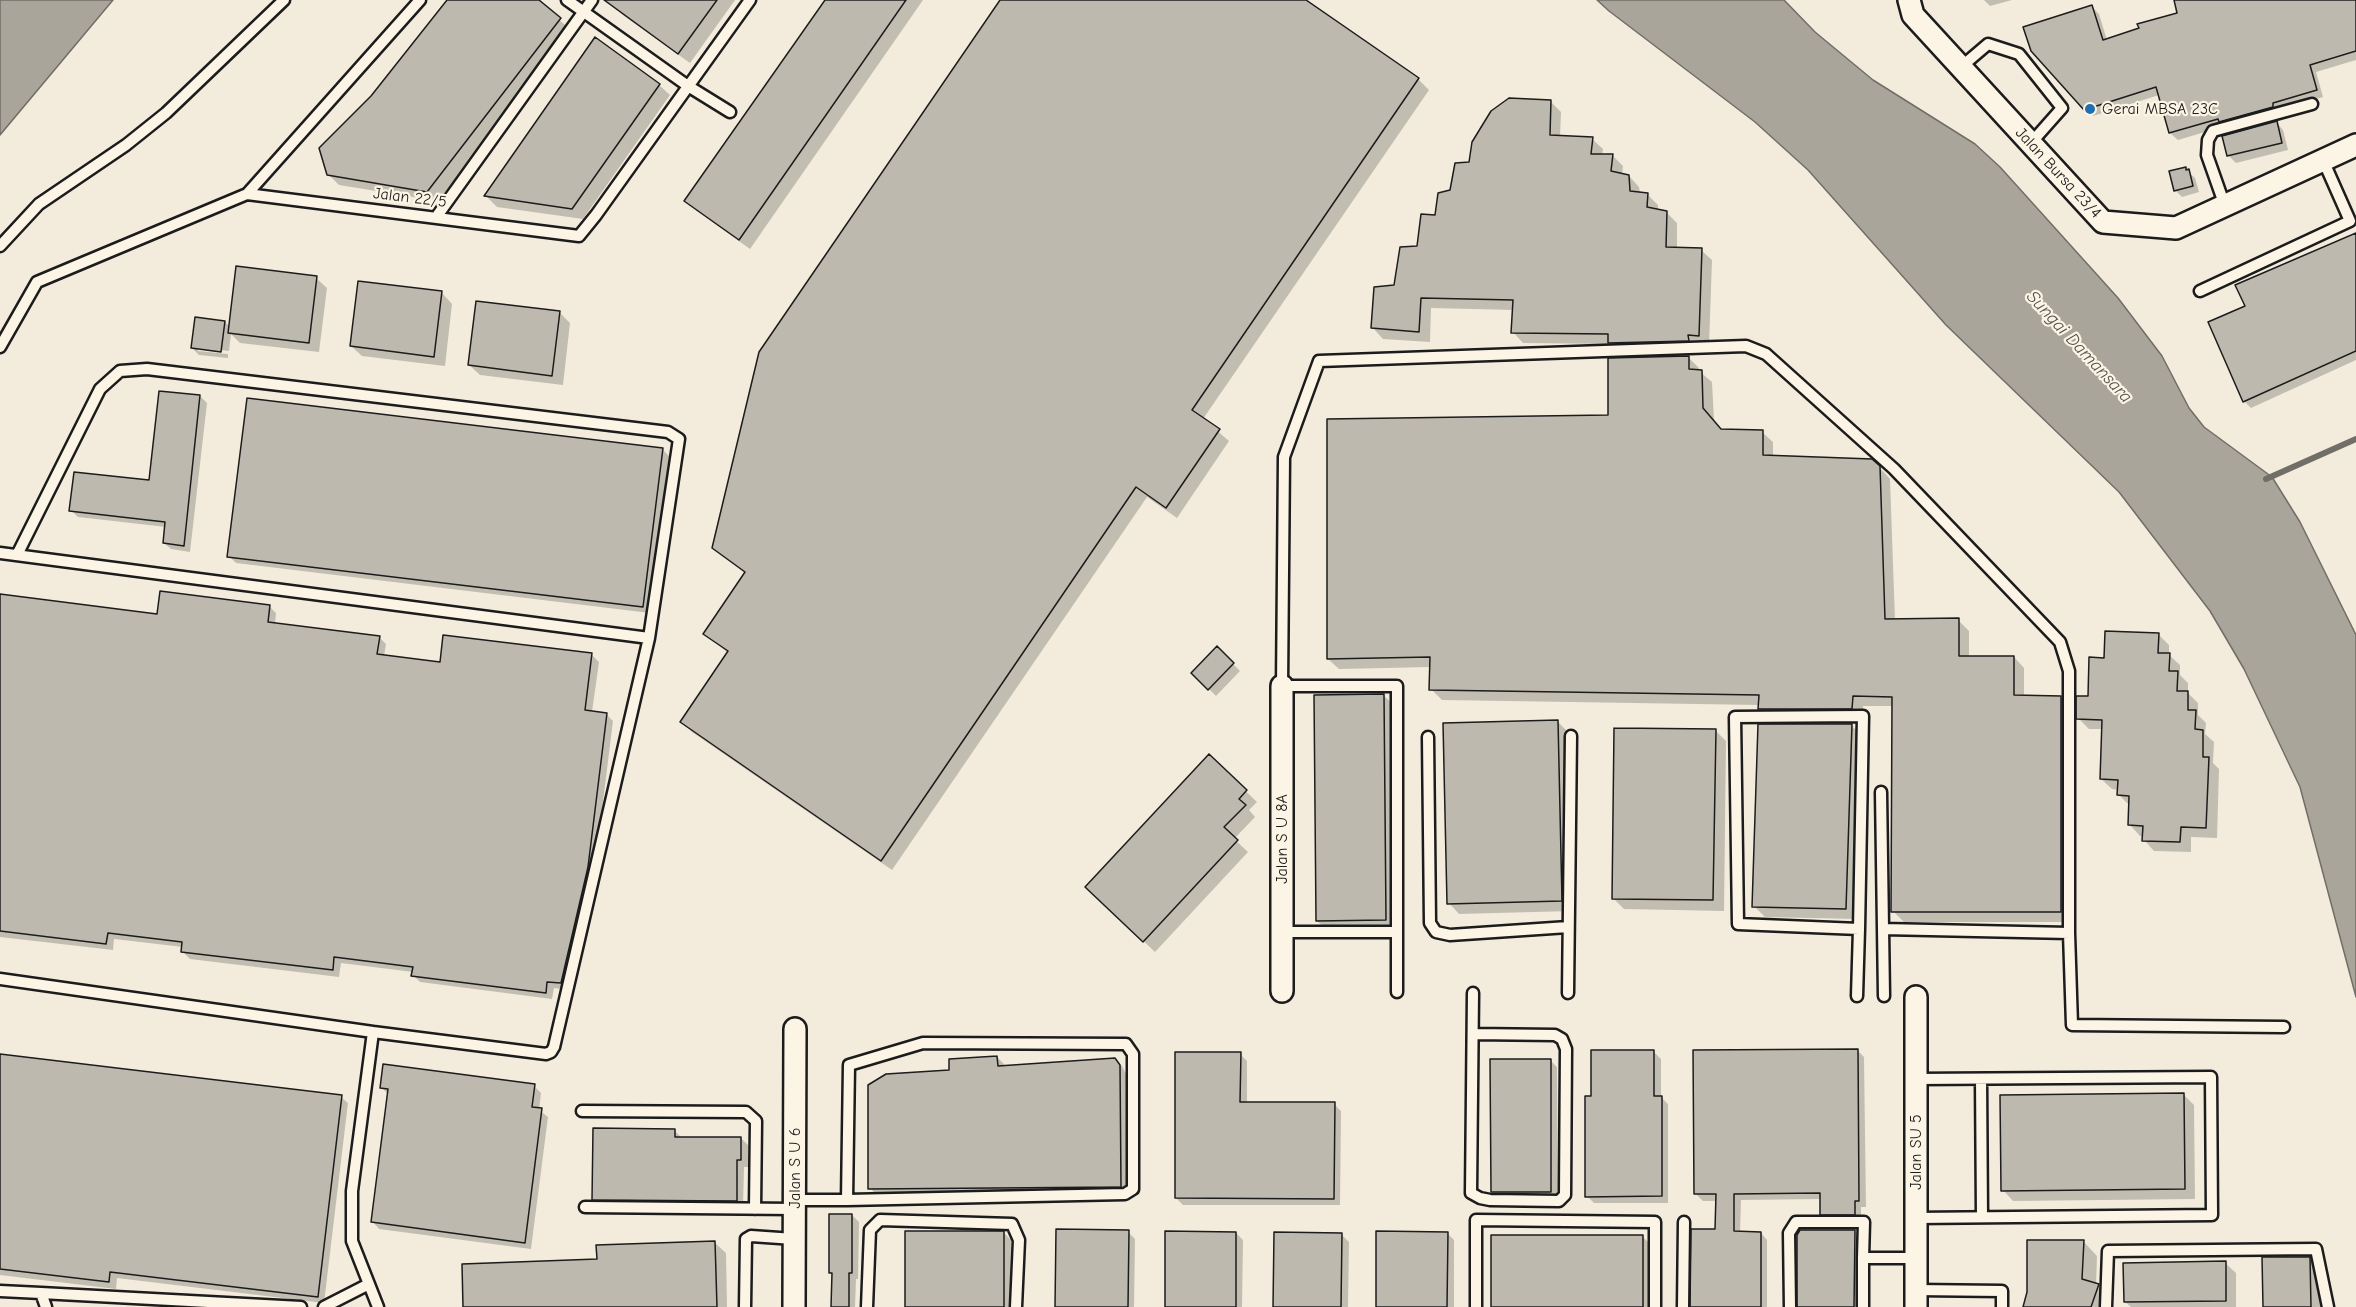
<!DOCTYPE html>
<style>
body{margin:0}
canvas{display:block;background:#f3ecdd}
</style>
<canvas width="2356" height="1307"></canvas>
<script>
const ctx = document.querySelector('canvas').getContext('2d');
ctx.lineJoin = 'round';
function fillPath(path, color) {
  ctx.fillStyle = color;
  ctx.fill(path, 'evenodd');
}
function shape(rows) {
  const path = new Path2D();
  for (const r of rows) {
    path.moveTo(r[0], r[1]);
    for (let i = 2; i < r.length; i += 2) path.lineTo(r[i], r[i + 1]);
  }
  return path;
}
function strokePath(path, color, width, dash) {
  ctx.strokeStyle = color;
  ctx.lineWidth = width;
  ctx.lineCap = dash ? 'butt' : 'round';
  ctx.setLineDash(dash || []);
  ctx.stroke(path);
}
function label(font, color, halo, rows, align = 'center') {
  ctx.font = font + ' "Comic Neue",sans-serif';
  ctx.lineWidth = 4.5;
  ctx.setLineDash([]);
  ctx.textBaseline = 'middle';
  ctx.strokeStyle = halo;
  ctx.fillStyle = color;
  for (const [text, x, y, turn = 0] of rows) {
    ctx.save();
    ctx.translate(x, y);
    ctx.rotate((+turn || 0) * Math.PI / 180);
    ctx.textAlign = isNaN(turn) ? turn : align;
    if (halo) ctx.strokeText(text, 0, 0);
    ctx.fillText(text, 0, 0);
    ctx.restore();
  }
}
const water = shape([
 [0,0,113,0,0,135,0,0],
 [1597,0,1784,0,1815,32,1873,80,1975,144,2000,167,2118,298,2162,356,2189,408,2204,427,2272,477,2300,522,2356,635,2356,997,2300,787,2244,669,2210,611,2119,492,1946,325,1808,170,1755,122,1609,11,1597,0]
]);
fillPath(water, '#aaa59b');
strokePath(water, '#716e68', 1.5);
fillPath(shape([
 [448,0,536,0,571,30,438,201,339,185,328,174,372,98],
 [617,0,735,0,690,63,624,16,613,5],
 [825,0,923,0,750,249,697,211,686,201],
 [1002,0,1304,0,1418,79,1429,90,1203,419,1229,441,1177,518,1147,497,892,870,692,732,682,721,728,653,705,634,746,574,714,548],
 [1984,0,2012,0,1990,6],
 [2175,0,2356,0,2356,60,2316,72,2323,97,2178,140,2170,133,2159,95,2093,116,2085,109,2092,7,2099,14,2107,40,2179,14],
 [659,85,670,95,583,219,497,207,486,196],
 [1551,102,1561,112,1560,137,1592,139,1603,149,1602,156,1613,156,1623,166,1622,175,1629,176,1639,187,1640,193,1647,194,1658,205,1658,211,1666,212,1677,223,1677,249,1701,250,1712,260,1709,346,1620,353,1611,344,1523,343,1513,332,1514,310,1431,308,1430,342,1383,339,1373,328,1418,248,1470,164],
 [2277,123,2283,130,2288,150,2236,163,2229,156,2224,137],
 [2185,169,2195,178,2199,192,2182,197,2175,190],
 [2356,234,2356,360,2251,408,2244,401,2247,307],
 [316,278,327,288,319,352,240,343,231,334,229,351,198,348,198,351,228,354,228,358,199,355,192,348,225,322,230,327],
 [442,293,452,304,445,366,362,356,351,346],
 [560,313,570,323,563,385,480,375,469,365],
 [1688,357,1699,368,1699,371,1712,382,1714,420,1722,430,1762,432,1773,442,1773,457,1879,467,1890,479,1895,620,1958,620,1969,631,1969,657,2014,657,2024,668,2024,697,2061,697,2072,708,2072,922,1904,922,1893,911,1893,706,1863,706,1863,719,1771,719,1760,709,1760,705,1442,700,1431,689,1431,667,1339,669,1328,659,1610,416],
 [200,396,207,403,190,552,171,549,164,543,166,527,78,517,71,510,151,482],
 [662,449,669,456,650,613,236,563,229,556],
 [0,596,158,616,269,606,276,613,275,624,379,637,386,644,384,656,441,663,592,655,599,662,592,712,606,714,613,721,594,874,568,990,554,988,552,999,420,982,413,975,413,972,341,963,339,977,190,959,183,952,183,947,114,939,113,950,0,937],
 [2159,635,2169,645,2169,655,2180,665,2180,675,2188,683,2188,693,2198,703,2198,715,2206,723,2205,734,2214,742,2213,763,2219,769,2217,838,2191,837,2191,852,2154,851,2144,840,2144,836,2140,836,2130,825,2130,806,2119,795,2119,790,2112,789,2101,779,2103,729,2089,729,2078,718,2090,697,2105,659],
 [1217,648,1240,671,1216,696,1193,673],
 [1384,696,1395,706,1396,931,1328,931,1317,921],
 [1558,722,1568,732,1572,911,1459,914,1449,903],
 [1851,725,1862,736,1856,919,1765,917,1754,906],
 [1716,731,1726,741,1724,911,1624,909,1613,898],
 [1209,756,1257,802,1249,810,1255,817,1234,839,1248,852,1155,952,1097,897],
 [1857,1050,1864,1057,1866,1207,1861,1207,1861,1221,1828,1221,1821,1214,1821,1199,1741,1200,1740,1233,1761,1233,1767,1240,1767,1307,1691,1307,1716,1231,1717,1201,1703,1201,1696,1194],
 [1654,1052,1661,1059,1661,1097,1668,1104,1668,1203,1594,1203,1587,1196,1593,1098],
 [1240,1054,1247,1061,1247,1103,1334,1104,1341,1111,1340,1205,1183,1205,1176,1198],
 [0,1056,341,1097,348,1103,324,1303,117,1278,116,1289,0,1275],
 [997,1057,1004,1064,1004,1067,1114,1059,1122,1066,1126,1074,1127,1193,877,1195,870,1188,951,1071],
 [1550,1060,1557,1067,1558,1198,1499,1198,1492,1192],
 [534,1086,541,1093,539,1110,548,1117,531,1249,379,1229,373,1222,389,1095,382,1088],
 [2184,1095,2194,1105,2195,1199,2013,1201,2003,1190],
 [674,1130,681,1137,741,1138,748,1145,748,1167,744,1167,743,1207,601,1206,594,1199],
 [852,1215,859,1222,858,1279,856,1279,855,1307,833,1307,834,1276,830,1272],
 [1854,1231,1861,1238,1860,1307,1799,1307],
 [1128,1232,1135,1239,1134,1307,1056,1307],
 [1004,1233,1011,1240,1010,1307,907,1307],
 [1236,1233,1243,1240,1242,1307,1167,1307],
 [1447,1233,1454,1240,1454,1307,1377,1307],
 [1342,1235,1349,1242,1348,1307,1274,1307],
 [1642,1236,1649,1243,1649,1307,1492,1307],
 [2083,1241,2097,1256,2096,1285,2113,1300,2110,1307,2024,1307],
 [715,1243,726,1253,727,1307,465,1307,598,1260],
 [2309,1258,2320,1269,2321,1307,2265,1307],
 [2225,1263,2236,1273,2236,1307,2131,1307,2125,1302]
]), '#0003');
strokePath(shape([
 [2266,479,2356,439]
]), '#716e68', 6);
const building = shape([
 [447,0,539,0,561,18,427,192,327,175,319,148,371,96,447,0],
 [604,0,717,0,678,54,604,0],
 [825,0,906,0,739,240,684,201,825,0],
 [1000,0,1306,0,1419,78,1192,410,1220,429,1166,508,1136,487,881,861,680,722,728,651,703,634,745,572,712,548,759,352,1000,0],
 [2174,0,2356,0,2356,51,2310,65,2317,90,2273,103,2273,107,2219,122,2218,119,2169,133,2156,87,2084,110,2031,51,2023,27,2092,5,2103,40,2139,28,2137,24,2177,13,2174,0],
 [595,37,660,84,572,209,484,196,595,37],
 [1509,98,1551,100,1550,135,1593,137,1591,154,1613,154,1611,171,1629,175,1630,191,1648,193,1647,207,1667,211,1666,247,1702,248,1699,336,1688,335,1689,341,1608,343,1608,334,1511,333,1513,300,1421,298,1419,332,1371,328,1374,287,1394,285,1400,247,1417,246,1421,214,1435,215,1438,193,1450,190,1455,163,1469,162,1472,142,1491,111,1509,98],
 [2277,121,2282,143,2227,156,2222,136,2277,121],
 [2186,167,2186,170,2189,169,2193,186,2174,191,2169,171,2186,167],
 [2356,233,2356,351,2243,402,2208,322,2245,306,2235,285,2356,233],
 [236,266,317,276,309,343,228,333,236,266],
 [358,281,442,291,434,357,350,346,358,281],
 [476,301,560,311,552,376,468,365,476,301],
 [195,317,225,321,221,352,191,348,195,317],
 [1689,356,1689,369,1702,370,1703,408,1721,429,1763,430,1763,455,1872,459,1880,466,1885,619,1959,618,1959,656,2014,656,2014,695,2061,696,2061,912,1891,912,1892,697,1853,696,1852,709,1758,709,1759,695,1429,690,1430,657,1327,659,1327,419,1608,415,1608,358,1689,356],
 [159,391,200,395,184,546,163,543,165,522,69,511,74,472,149,480,159,391],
 [247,398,663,448,643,607,227,557,247,398],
 [160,591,270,605,268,622,380,636,377,654,440,662,443,635,592,653,585,710,607,713,588,867,561,983,547,982,546,993,411,976,413,967,334,957,333,970,181,952,182,942,108,933,106,944,0,931,0,594,157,614,160,591],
 [2105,631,2159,633,2158,653,2170,653,2169,671,2178,671,2177,691,2188,691,2188,710,2196,710,2195,729,2203,730,2203,757,2209,757,2206,828,2181,827,2180,842,2142,841,2143,826,2128,825,2129,796,2117,795,2118,780,2100,779,2102,720,2076,719,2076,696,2088,696,2089,657,2104,658,2105,631],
 [1217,646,1234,663,1208,690,1191,673,1217,646],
 [1384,694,1386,920,1316,921,1314,695,1384,694],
 [1558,720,1562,901,1447,904,1443,723,1558,720],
 [1758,724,1852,724,1846,909,1752,907,1758,724],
 [1614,728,1716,729,1713,900,1612,899,1614,728],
 [1209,754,1247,790,1239,799,1246,805,1224,827,1238,840,1143,942,1085,887,1209,754],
 [1858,1049,1859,1201,1855,1201,1855,1215,1820,1215,1820,1193,1734,1194,1734,1231,1761,1232,1761,1307,1690,1307,1691,1229,1715,1229,1716,1194,1694,1194,1693,1050,1858,1049],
 [1591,1050,1654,1050,1654,1096,1662,1096,1662,1196,1585,1197,1585,1096,1591,1096,1591,1050],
 [1175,1052,1241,1052,1240,1102,1335,1102,1334,1199,1175,1198,1175,1052],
 [0,1054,342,1095,318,1297,110,1272,109,1282,0,1269,0,1054],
 [997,1056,998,1066,1115,1058,1120,1065,1121,1187,868,1189,868,1085,886,1074,949,1070,949,1059,997,1056],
 [1490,1059,1551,1059,1551,1192,1491,1192,1490,1059],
 [383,1064,535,1084,532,1107,542,1108,525,1243,371,1222,388,1089,380,1088,383,1064],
 [2184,1093,2185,1189,2001,1191,2000,1095,2184,1093],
 [593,1128,675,1129,675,1137,741,1137,741,1160,737,1160,737,1201,592,1200,593,1128],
 [829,1214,852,1214,852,1273,849,1273,849,1307,831,1307,832,1273,829,1273,829,1214],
 [1056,1229,1129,1230,1128,1307,1055,1307,1056,1229],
 [1800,1230,1855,1230,1854,1307,1797,1307,1797,1235,1800,1230],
 [905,1231,1004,1231,1004,1307,905,1307,905,1231],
 [1165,1231,1236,1232,1236,1307,1165,1307,1165,1231],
 [1376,1231,1448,1232,1447,1307,1376,1307,1376,1231],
 [1274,1232,1342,1233,1341,1307,1273,1307,1274,1232],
 [1491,1235,1643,1235,1643,1307,1491,1307,1491,1235],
 [2027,1240,2084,1240,2082,1279,2099,1284,2091,1307,2023,1307,2027,1292,2027,1240],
 [715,1241,717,1307,463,1307,462,1264,597,1259,596,1245,715,1241],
 [2262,1257,2310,1257,2311,1307,2263,1307,2262,1257],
 [2226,1261,2226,1301,2124,1302,2123,1263,2226,1261]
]);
fillPath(building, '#beb9ae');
strokePath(building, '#1c1c1c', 1.5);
const service = shape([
 [567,0,688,86,730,112],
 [1961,67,1988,44,2019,54,2062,108,2031,143],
 [247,194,420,0],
 [2225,206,2207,155,2208,140,2213,131,2312,104],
 [437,216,592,0],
 [0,246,39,204,126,145,166,113,284,0],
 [2200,291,2350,221,2323,160],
 [0,347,37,282,247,194,579,236,596,215,750,0],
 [0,553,649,638],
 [17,555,100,389,120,371,147,369,668,432,679,439,649,638,554,1047,551,1052,546,1054,373,1032,352,1191,352,1241,378,1307],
 [1428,737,1430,923,1436,932,1450,935,1568,927],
 [1881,792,1884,996],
 [1282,932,1397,932],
 [2069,933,2072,1025,2284,1027],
 [0,979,373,1032],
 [1397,992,1397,686,1282,686,1284,457,1319,361,1746,346,1766,354,1894,469,2060,642,2069,671,2069,933,1883,929],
 [1568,993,1571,736],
 [1857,996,1859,929,1863,716,1735,717,1738,924,1859,929],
 [1473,1034,1555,1035,1562,1039,1566,1049,1565,1195,1559,1201,1490,1200,1480,1198,1471,1193,1473,993],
 [1916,1079,2211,1077,2212,1215,1916,1218],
 [1981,1079,1982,1217],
 [582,1111,746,1112,756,1121,755,1209],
 [794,1200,847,1200,1125,1194,1133,1189,1133,1054,1126,1044,923,1043,849,1065,847,1200],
 [585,1207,794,1209],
 [1916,1290,2002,1291,2002,1307],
 [0,1291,41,1293,46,1307],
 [41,1293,301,1307],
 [324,1307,367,1285],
 [745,1307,746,1239,751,1236,794,1239],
 [867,1307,870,1230,880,1220,1012,1224,1019,1240,1016,1307],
 [1476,1307,1476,1220,1655,1222,1655,1307],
 [1683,1307,1684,1222],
 [1790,1307,1789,1233,1796,1222,1864,1222,1863,1258],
 [1863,1307,1863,1258,1916,1258],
 [2106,1307,2108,1251,2316,1249,2328,1307]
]);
const minor = shape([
 [1909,0,1913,15,2103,222,2176,228,2356,145],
 [1282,991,1282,686],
 [1916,997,1916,1307],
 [794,1307,795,1029]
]);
strokePath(service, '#1c1c1c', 15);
strokePath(minor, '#1c1c1c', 26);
strokePath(service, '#fcf5e5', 10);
strokePath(minor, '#fcf5e5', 21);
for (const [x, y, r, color] of [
 [2090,109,6,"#1f6fb2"]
]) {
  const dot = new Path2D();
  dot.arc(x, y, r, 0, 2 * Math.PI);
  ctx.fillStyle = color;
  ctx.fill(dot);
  strokePath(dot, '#fcf5e5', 2);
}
label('16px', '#1c1c1c', '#fcf5e5', [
 ["Gerai MBSA 23C",2102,109]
], 'left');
label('16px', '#1c1c1c', '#fcf5e5', [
 ["Jalan Bursa 23/4",2058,173,47],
 ["Jalan 22/5",410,198,7],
 ["Jalan S U 8A",1282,839,-90],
 ["Jalan SU 5",1916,1152,-90],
 ["Jalan S U 6",795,1168,-90]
]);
label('italic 18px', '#55534f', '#fcf5e5', [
 ["Sungai Damansara",2079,347,47]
]);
</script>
